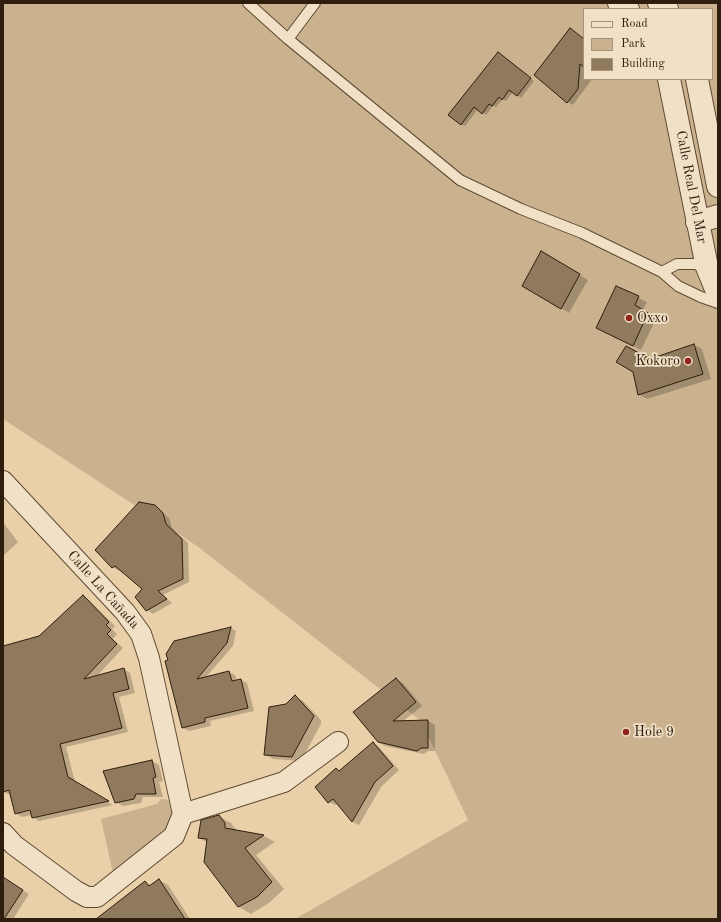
<!DOCTYPE html>
<meta charset="utf-8">
<style>
body{margin:0}
#map{position:relative;width:721px;height:922px;overflow:hidden;background:#ead0a8;font-family:"Old Standard TT",serif}
canvas{display:block}
.frame{position:absolute;inset:0;border:4px solid #2f1d0e;pointer-events:none}
.legend{position:absolute;left:583px;top:8px;width:130px;height:72px;box-sizing:border-box;background:#f1e0c6;border:1px solid #a3927c;margin:0;padding:5px 7px;list-style:none;font-size:12px;color:#2f1d0e}
.legend li{display:flex;align-items:center;gap:8px;height:20px}
.legend b{width:20px;border:1px solid #a3927c}
</style>
<div id="map">
<canvas width="721" height="922"></canvas>
<div class="frame"></div>
<ul class="legend">
<li><b style="height:5px;background:#f1e0c6"></b>Road</li>
<li><b style="height:11px;background:#cab28e"></b>Park</li>
<li><b style="height:11px;background:#907a5e"></b>Building</li>
</ul>
</div>
<script>
const ctx = document.querySelector('canvas').getContext('2d');
ctx.lineJoin = 'round';
function fillPath(path, color) {
  ctx.fillStyle = color;
  ctx.fill(path, 'evenodd');
}
function shape(rows) {
  const path = new Path2D();
  for (const r of rows) {
    path.moveTo(r[0], r[1]);
    for (let i = 2; i < r.length; i += 2) path.lineTo(r[i], r[i + 1]);
  }
  return path;
}
function strokePath(path, color, width, dash) {
  ctx.strokeStyle = color;
  ctx.lineWidth = width;
  ctx.lineCap = dash ? 'butt' : 'round';
  ctx.setLineDash(dash || []);
  ctx.stroke(path);
}
function label(font, color, halo, rows, align = 'center') {
  ctx.font = font + ' "Old Standard TT",serif';
  ctx.lineWidth = 3.5;
  ctx.setLineDash([]);
  ctx.textBaseline = 'middle';
  ctx.strokeStyle = halo;
  ctx.fillStyle = color;
  for (const [text, x, y, turn = 0] of rows) {
    ctx.save();
    ctx.translate(x, y);
    ctx.rotate((+turn || 0) * Math.PI / 180);
    ctx.textAlign = isNaN(turn) ? turn : align;
    if (halo) ctx.strokeText(text, 0, 0);
    ctx.fillText(text, 0, 0);
    ctx.restore();
  }
}
fillPath(shape([
 [3,3,718,3,718,919,295,919,468,820,421,721,197,546,3,419],
 [584,9,712,9,712,79,584,79],
 [161,799,168,800,173,815,168,832,113,873,101,819,157,804]
]), '#cab28e');
fillPath(shape([
 [571,30,584,39,584,79,592,79,573,105,568,102],
 [502,56,534,81,521,98,513,92,506,101,503,99,496,107,493,106,486,115,478,109,465,126,461,124],
 [542,252,588,280,569,313,523,285],
 [617,288,647,302,643,310,656,319,641,350,605,332],
 [694,345,702,349,711,379,647,399,638,394,650,361],
 [154,506,169,518,172,528,188,543,189,582,163,595,172,603,153,614,147,610,143,589,120,569,119,571,113,567],
 [3,522,18,542,3,556],
 [83,596,89,600,115,626,112,629,117,634,113,639,123,648,96,677,124,669,130,673,135,693,119,697,128,732,66,747,75,782,113,805,39,821,33,817,32,815,22,817,16,813,11,795,3,792,3,647,39,637],
 [231,628,236,631,233,646,206,677,229,672,235,675,237,681,241,680,247,683,254,711,210,721,211,726,189,731,183,728,166,662],
 [396,679,403,683,422,706,402,722,428,721,435,725,435,751,428,751,424,754,385,746,378,742],
 [295,697,303,701,321,720,321,724,301,761,273,759,265,754,286,705],
 [373,743,379,747,399,770,381,787,359,825,353,822,338,803,335,805,329,802,339,772],
 [152,761,159,765,163,781,159,782,163,797,143,797,141,803,123,806,116,802],
 [218,816,231,823,237,831,264,836,275,842,256,855,284,889,269,903,251,914,239,907,205,862,208,843,199,838],
 [3,878,29,894,13,919,3,919],
 [159,880,168,885,190,919,98,919,145,882,151,886]
]), '#0003');
const building = shape([
 [570,28,584,39,584,67,580,64,578,89,567,103,534,75,570,28],
 [498,52,531,78,517,96,509,90,502,100,499,97,492,106,489,104,482,114,474,107,461,125,448,115,498,52],
 [541,251,580,274,561,309,522,286,541,251],
 [616,286,639,296,635,305,648,313,633,346,596,328,616,286],
 [694,344,703,374,638,395,633,372,616,362,626,346,650,359,694,344],
 [139,502,155,505,163,513,166,524,182,539,183,579,158,591,167,599,146,611,135,597,142,589,115,566,112,568,95,550,139,502],
 [83,595,109,622,106,625,111,630,107,634,117,644,84,679,124,668,129,689,113,693,122,728,60,744,68,777,109,801,32,818,30,810,15,814,9,790,3,792,3,646,39,636,83,595],
 [231,627,227,643,197,679,229,671,232,681,241,679,248,708,205,718,205,722,182,728,165,661,168,660,166,654,174,641,231,627],
 [396,678,416,702,393,721,428,720,428,748,421,748,417,751,378,742,353,712,396,678],
 [295,695,314,716,292,757,264,755,269,707,286,704,295,695],
 [373,742,393,766,375,782,352,822,333,799,328,803,315,787,336,768,339,771,373,742],
 [152,760,156,777,153,778,156,794,136,794,134,799,115,803,103,771,152,760],
 [219,815,225,823,225,828,264,835,245,848,272,882,257,897,238,907,204,862,207,839,198,838,201,820,219,815],
 [3,877,23,890,4,919,3,919,3,877],
 [159,879,185,919,96,919,145,881,149,886,159,879]
]);
fillPath(building, '#907a5e');
strokePath(building, '#2f1d0e', 1);
const service = shape([
 [248,3,288,39,460,180,521,209,582,233,662,272,678,286,701,297,718,303],
 [288,39,315,3],
 [662,272,677,264,694,264,707,267]
]);
const minor = shape([
 [3,481,125,612,141,634,149,658,183,814],
 [183,814,284,782,338,742],
 [3,833,14,845,76,891,87,897,97,897,174,836,183,814]
]);
const tertiary = shape([
 [619,3,628,9],
 [659,3,667,9],
 [669,79,707,267,718,294],
 [697,79,718,186],
 [697,222,718,216]
]);
strokePath(service, '#5e4a34', 12);
strokePath(minor, '#5e4a34', 22);
strokePath(tertiary, '#5e4a34', 24);
strokePath(service, '#f1e0c6', 10);
strokePath(minor, '#f1e0c6', 20);
strokePath(tertiary, '#f1e0c6', 22);
for (const [x, y, r, color] of [
 [629,318,4,"#8f2418"],
 [688,361,4,"#8f2418"],
 [626,732,4,"#8f2418"]
]) {
  const dot = new Path2D();
  dot.arc(x, y, r, 0, 2 * Math.PI);
  ctx.fillStyle = color;
  ctx.fill(dot);
  strokePath(dot, '#f1e0c6', 1.5);
}
label('14px', '#2f1d0e', '#f1e0c6', [
 ["Calle Real Del Mar",691,187,79],
 ["Calle La Cañada",103,590,48]
]);
label('14px', '#2f1d0e', '#f1e0c6', [
 ["Oxxo",637,318],
 ["Kokoro",680,361,"right"],
 ["Hole 9",634,732]
], 'left');
</script>
